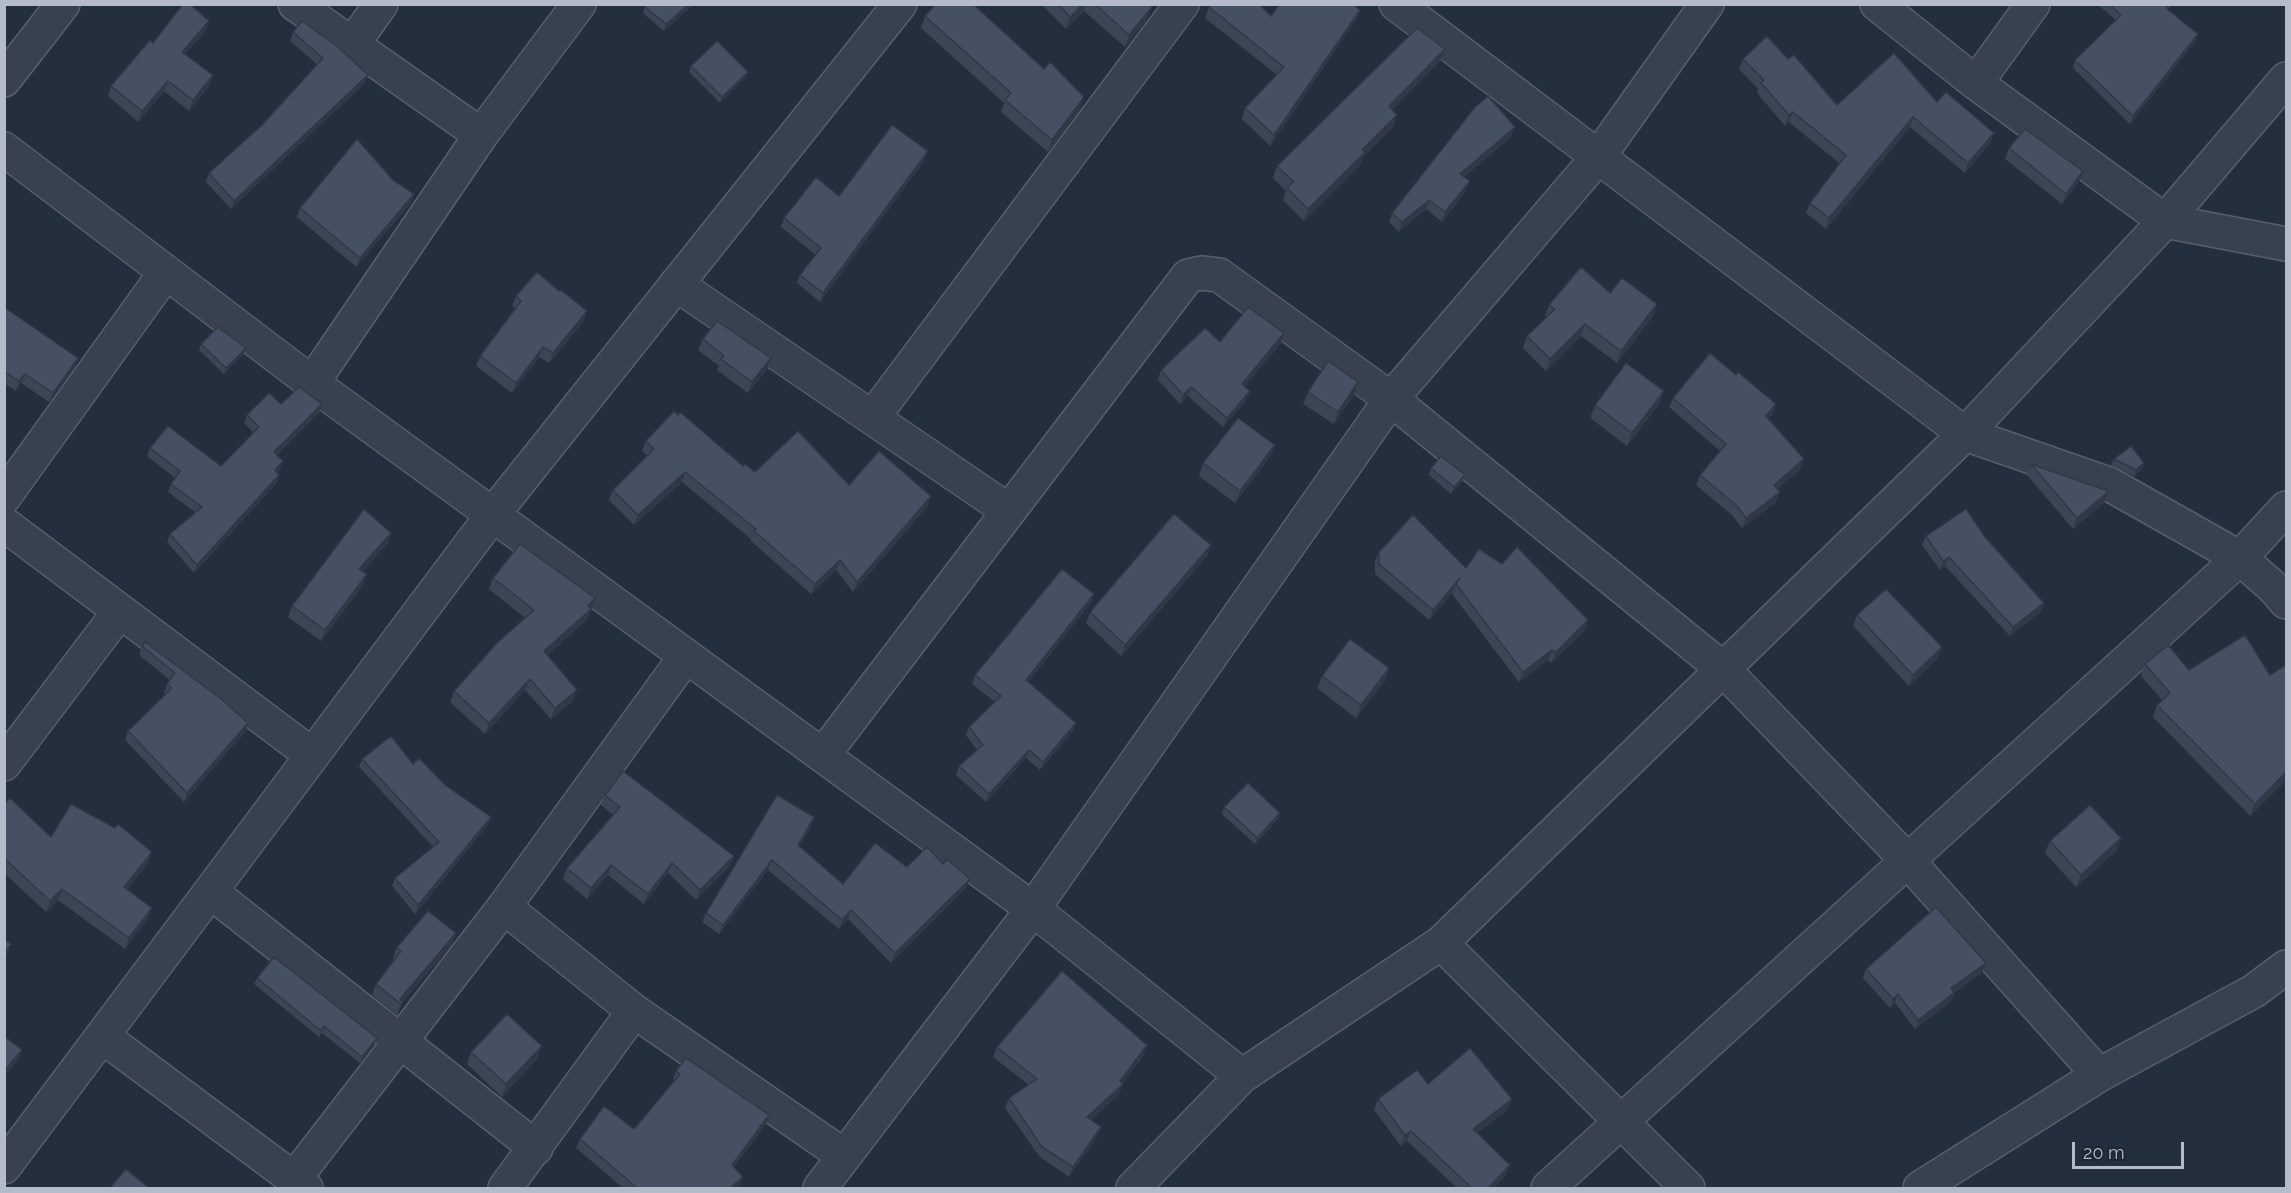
<!DOCTYPE html>
<style>
body{margin:0}
#map{position:relative;width:2291px;height:1193px;overflow:hidden;background:#242f3e;font-family:Raleway,sans-serif}
canvas{display:block}
.frame{position:absolute;inset:0;border:6px solid #b4bcc9;pointer-events:none}
.scale{position:absolute;left:2072px;top:1142px;width:112px;height:27px;box-sizing:border-box;border:3px solid #b4bcc9;border-top:0;padding-left:8px;font-size:18px;line-height:21px;white-space:nowrap;color:#b4bcc9;-webkit-text-stroke:4px #1d2633;paint-order:stroke}
</style>
<div id="map">
<canvas width="2291" height="1193"></canvas>
<div class="frame"></div>
<div class="scale">20 m</div>
</div>
<script>
const ctx = document.querySelector('canvas').getContext('2d');
ctx.lineJoin = 'round';
const shape = rows => new Path2D(rows.map(r => 'M' + r).join(''));
function stroke(path, color, width, dash) { ctx.strokeStyle = color; ctx.lineWidth = width; ctx.lineCap = dash ? 'butt' : 'round'; ctx.setLineDash(dash || []); ctx.stroke(path); }
function paint(path, color) { ctx.fillStyle = color; ctx.fill(path, 'evenodd'); }
const street = shape([
 [295,4,481,135],
 [1396,4,1965,434,2109,484,2240,558,2274,588,2286,602],
 [1877,4,1976,83,2165,221,2286,244],
 [352,45,381,4],
 [4,80,63,4],
 [1976,83,2033,4],
 [4,149,312,383,1033,909,1242,1076],
 [676,284,1009,511],
 [312,383,481,135,579,4],
 [873,417,1182,4],
 [4,497,166,272],
 [4,524,312,755],
 [823,755,1188,276,1201,273,1219,275,1391,399,1723,669,1907,860,2099,1075],
 [4,764,120,611],
 [211,892,536,1148],
 [504,907,634,1011,843,1155],
 [1441,943,1688,1188],
 [102,1036,306,1188],
 [4,1167,494,513,900,4],
 [294,1179,504,907,686,656],
 [505,1188,634,1011],
 [820,1188,1033,909,1391,399,1599,156,1707,4],
 [1133,1188,1242,1076,1441,943,1965,434,2165,221,2286,79],
 [1548,1188,2240,558,2286,508],
 [1920,1188,2099,1075,2254,991,2286,967]
]);
const wall = shape([
 [647,4,694,4,664,31,643,13,645,7],
 [1045,4,1149,4,1147,19,1125,47,1084,11,1066,29,1044,7],
 [2097,4,2171,4,2168,10,2198,34,2195,42,2130,124,2073,68,2075,60,2116,20],
 [1209,7,1271,16,1360,10,1356,20,1270,146,1242,119,1245,108,1277,75,1205,18],
 [925,16,1080,109,1048,152,1001,112,1004,103,921,28],
 [206,31,185,54,213,75,209,86,189,111,164,91,138,122,108,96,111,86,153,43],
 [293,32,368,75,365,83,231,209,206,182,209,173,262,125,318,65,290,41],
 [1445,49,1440,61,1392,110,1397,115,1393,127,1364,156,1361,164,1304,221,1283,200,1286,191,1273,178,1277,166],
 [1743,59,1788,59,1837,105,1937,102,1994,133,1990,143,1965,173,1910,127,1826,229,1806,213,1810,203,1839,163,1789,122,1785,126,1757,93,1758,89,1739,69],
 [691,66,748,72,745,78,720,103,689,72],
 [1511,137,1464,177,1466,191,1442,222,1426,209,1399,232,1389,222,1392,213],
 [2009,148,2083,171,2079,182,2062,204,2005,159],
 [925,160,820,302,797,283,800,275,816,255,781,227,784,218],
 [414,194,411,203,356,267,297,217,300,208],
 [1610,293,1657,304,1653,316,1617,363,1581,336,1546,371,1523,348,1527,336,1547,317,1545,316,1549,305],
 [516,296,584,321,549,363,539,357,512,393,476,366,480,356,516,309,512,306],
 [4,307,78,358,75,367,49,402,21,383,16,391,4,383],
 [1284,333,1281,343,1245,386,1247,400,1223,427,1188,396,1180,404,1158,380,1161,370,1220,342],
 [703,339,771,358,767,369,748,393,717,370,719,366,698,350],
 [201,344,243,354,224,374,199,350],
 [1358,382,1354,395,1334,424,1303,404,1308,392],
 [1664,391,1659,404,1627,446,1590,418,1595,405],
 [1673,398,1773,414,1768,419,1801,469,1777,489,1776,502,1742,528,1733,516,1696,485,1700,475,1720,451,1669,407],
 [281,404,320,412,277,455,281,469,277,472,279,475,277,483,194,573,167,542,170,534,195,512,168,492,171,484,175,478,147,456,150,448,221,466,254,433,244,423,247,415],
 [678,415,743,466,755,472,849,485,928,506,853,592,836,570,811,594,751,541,751,539,682,482,634,525,609,500,613,490,648,456,642,451,646,441],
 [1275,445,1270,457,1235,503,1199,476,1203,463],
 [2114,459,2144,463,2142,469,2134,476,2111,465],
 [2031,464,2108,492,2104,503,2073,529,2027,475],
 [1431,468,1465,475,1462,481,1451,494,1429,475],
 [391,533,388,543,363,571,363,585,321,641,288,617,292,606],
 [1926,536,1985,537,2044,603,2041,612,2010,636,1945,566,1940,570,1922,545],
 [1211,545,1207,556,1121,656,1086,623,1090,612],
 [1379,552,1466,568,1585,630,1551,663,1548,660,1519,682,1452,594,1453,592,1429,620,1375,574,1375,562],
 [493,578,595,598,587,620,547,655,573,701,551,719,525,690,485,734,450,702,454,691,525,618,489,589],
 [1094,594,1091,603,1028,682,1073,731,1040,770,1026,758,986,802,956,775,959,766,977,750,966,735,969,727,995,702,972,684,975,675],
 [1857,615,1942,647,1938,658,1909,686,1853,626],
 [145,642,245,732,184,802,125,740,128,731,165,694,164,693,167,684,170,680,139,655,142,646],
 [2145,664,2189,670,2270,675,2286,780,2250,816,2153,717,2157,705,2162,700,2141,676],
 [1389,668,1385,681,1356,718,1317,688,1322,676],
 [362,759,413,764,491,817,487,826,415,914,392,886,395,878,433,847,359,767],
 [605,795,734,856,730,866,696,900,668,873,644,904,608,875,587,899,563,879,567,868,613,815,601,805],
 [4,804,51,837,148,863,127,890,148,919,125,949,58,900,46,912,4,873],
 [1224,807,1278,819,1255,844,1222,814],
 [811,827,799,846,843,884,907,867,966,888,891,963,848,919,839,929,768,870,719,934,702,922,706,913],
 [2121,838,2116,851,2076,887,2045,853,2050,841],
 [456,933,452,944,402,1003,397,1015,372,995,376,984,395,960,393,958,397,947],
 [1866,969,1982,973,1954,993,1951,1002,1915,1029,1895,1003,1890,1008,1863,978],
 [257,978,374,1044,360,1063,322,1033,319,1037,254,984],
 [1147,1045,1144,1055,1122,1084,1119,1094,1091,1120,1101,1127,1097,1137,1069,1177,1039,1156,1005,1108,1009,1098,1029,1085,993,1057,997,1047],
 [471,1052,537,1059,502,1097,467,1064],
 [676,1071,766,1124,734,1167,740,1186,736,1188,623,1188,576,1148,580,1139,634,1129,674,1081,673,1080],
 [1428,1084,1508,1110,1477,1133,1506,1175,1494,1188,1457,1188,1407,1141,1401,1146,1374,1110,1378,1099]
]);
const shadedWall = shape([
 [689,4,694,4,664,31,666,24],
 [1083,4,1086,4,1084,11,1066,29,1070,17],
 [1152,7,1147,19,1125,47,1129,35],
 [1360,10,1356,20,1270,146,1274,135],
 [209,21,206,31,178,62,182,52],
 [2198,34,2195,42,2130,124,2133,116],
 [1445,49,1440,61,1384,118,1389,106],
 [748,72,745,78,720,103,722,97],
 [213,75,209,86,189,111,193,100],
 [368,75,365,83,231,209,234,201],
 [168,81,164,91,138,122,142,111],
 [1084,97,1080,109,1048,152,1052,140],
 [1793,112,1789,122,1785,126,1789,115],
 [1397,115,1393,127,1364,156,1361,164,1304,221,1308,209,1362,150],
 [1913,117,1910,127,1826,229,1829,218],
 [1515,127,1511,137,1457,183,1460,174],
 [1994,133,1990,143,1965,173,1968,163],
 [928,151,925,160,820,302,823,293],
 [2083,171,2079,182,2062,204,2066,194],
 [1470,181,1466,191,1442,222,1445,212],
 [414,194,411,203,356,267,360,258],
 [1429,200,1426,209,1399,232,1402,222],
 [1657,304,1653,316,1617,363,1621,351],
 [587,311,584,321,549,363,553,353],
 [1585,324,1581,336,1546,371,1550,359],
 [1284,333,1281,343,1239,394,1242,384],
 [543,347,539,357,512,393,516,383],
 [246,348,243,354,224,374,226,368],
 [78,358,75,367,49,402,53,393],
 [771,358,767,369,748,393,752,382],
 [25,374,21,383,16,391,19,381],
 [1358,382,1354,395,1334,424,1338,412],
 [1191,387,1188,396,1180,404,1183,395],
 [1250,391,1247,400,1223,427,1227,418],
 [1664,391,1659,404,1627,446,1632,433],
 [322,404,320,412,271,460,274,452],
 [1776,404,1773,414,1762,426,1766,416],
 [1275,445,1270,457,1235,503,1240,491],
 [1804,459,1801,469,1771,495,1774,485],
 [283,461,281,469,272,478,275,470],
 [2144,463,2142,469,2134,476,2136,470],
 [685,472,682,482,634,525,638,515],
 [279,475,277,483,194,573,197,565],
 [1465,475,1462,481,1451,494,1454,487],
 [1780,492,1776,502,1742,528,1746,518],
 [2108,492,2104,503,2073,529,2077,518],
 [931,496,928,506,853,592,857,582],
 [391,533,388,543,355,579,359,569],
 [1211,545,1207,556,1121,656,1125,645],
 [1949,557,1945,566,1940,570,1943,561],
 [840,560,836,570,811,594,815,584],
 [367,574,363,585,321,641,325,630],
 [1460,578,1456,584,1453,592,1429,620,1433,610],
 [1094,594,1091,603,1023,689,1026,680],
 [595,598,587,620,540,662,544,651],
 [2044,603,2041,612,2010,636,2013,627],
 [1588,620,1585,630,1551,663,1555,653],
 [1942,647,1938,658,1909,686,1913,675],
 [1552,650,1548,660,1519,682,1523,672],
 [1389,668,1385,681,1356,718,1361,705],
 [530,679,525,690,485,734,489,723],
 [577,690,573,701,551,719,555,708],
 [248,723,245,732,184,802,187,793],
 [1076,723,1073,731,1040,770,1043,762],
 [1029,750,1026,758,986,802,989,794],
 [2286,772,2286,780,2250,816,2255,804],
 [1280,813,1278,819,1255,844,1257,838],
 [491,817,487,826,415,914,418,905],
 [814,817,811,827,794,855,798,845],
 [2121,838,2116,851,2076,887,2081,875],
 [152,852,148,863,120,898,124,887],
 [734,856,730,866,696,900,700,890],
 [772,860,768,870,719,934,723,925],
 [672,863,668,873,644,904,648,894],
 [611,865,608,875,587,899,591,888],
 [970,879,966,888,891,963,895,953],
 [62,889,58,900,46,912,50,901],
 [152,908,148,919,125,949,129,938],
 [851,910,848,919,839,929,842,920],
 [456,933,452,944,402,1003,397,1015,401,1004,400,999],
 [11,944,7,954,4,958,4,952],
 [1986,963,1982,973,1954,993,1951,1002,1915,1029,1918,1020,1951,988],
 [1898,994,1895,1003,1890,1008,1893,999],
 [377,1038,374,1044,360,1063,362,1057],
 [1147,1045,1144,1055,1120,1087,1123,1084,1119,1094,1083,1127,1087,1117,1120,1081],
 [542,1046,537,1059,502,1097,506,1084],
 [22,1050,18,1060,4,1077,4,1071],
 [1512,1099,1508,1110,1469,1140,1473,1129],
 [769,1115,766,1124,728,1174,732,1165],
 [1101,1127,1097,1137,1069,1177,1073,1167],
 [1411,1131,1407,1141,1401,1146,1405,1135],
 [1510,1165,1506,1175,1494,1188,1488,1188],
 [743,1177,740,1186,736,1188,730,1188]
]);
const building = shape([
 [183,4,190,4,209,21,182,52,213,75,193,100,168,81,142,111,111,86,150,40,153,43,183,4],
 [647,4,689,4,666,24,645,7,647,4],
 [936,4,973,4,1044,69,1050,62,1084,97,1052,140,1005,100,1011,93,925,16,936,4],
 [1058,4,1083,4,1070,17,1058,4],
 [1095,4,1149,4,1152,7,1129,35,1095,4],
 [1212,4,1259,4,1271,16,1280,4,1284,4,1286,6,1288,4,1352,4,1360,10,1274,135,1245,108,1284,67,1209,7,1212,4],
 [2109,4,2168,4,2166,8,2198,34,2133,116,2075,60,2121,15,2109,4],
 [302,21,337,46,368,75,234,201,209,173,262,125,323,58,293,32,302,21],
 [1417,28,1445,49,1389,106,1397,115,1362,150,1365,152,1308,209,1287,188,1294,182,1277,166,1417,28],
 [1767,36,1788,59,1794,55,1837,105,1894,53,1937,102,1946,92,1994,133,1968,163,1913,117,1829,218,1810,203,1846,155,1793,112,1789,115,1761,83,1764,80,1743,59,1767,36],
 [717,41,748,72,722,97,691,66,717,41],
 [1488,96,1515,127,1460,174,1470,181,1445,212,1429,200,1402,222,1392,213,1475,107,1488,96],
 [892,125,928,151,823,293,800,275,821,248,784,218,816,177,839,196,892,125],
 [2025,129,2083,171,2066,194,2009,148,2025,129],
 [357,139,393,180,414,194,360,258,300,208,357,139],
 [1581,267,1610,293,1622,278,1657,304,1621,351,1585,324,1550,359,1527,336,1555,309,1549,305,1581,267],
 [537,272,559,291,561,290,587,311,553,353,543,347,516,383,480,356,521,301,516,296,537,272],
 [4,307,78,358,53,393,25,374,19,381,4,371,4,307],
 [1248,307,1284,333,1242,384,1250,391,1227,418,1191,387,1183,395,1161,370,1205,328,1220,342,1248,307],
 [717,321,771,358,752,382,721,359,724,356,703,339,717,321],
 [218,327,246,348,226,368,201,344,218,327],
 [1710,353,1736,375,1738,372,1776,404,1766,416,1804,459,1774,485,1780,492,1746,518,1737,506,1700,475,1726,444,1673,398,1710,353],
 [1328,361,1358,382,1338,412,1308,392,1328,361],
 [1626,363,1664,391,1632,433,1595,405,1626,363],
 [299,387,322,404,274,452,283,461,275,470,279,475,197,565,170,534,202,507,171,484,180,471,150,448,168,426,221,466,259,427,247,415,269,393,281,404,299,387],
 [674,411,678,415,680,412,743,466,745,464,755,472,798,431,849,485,879,451,931,496,857,582,840,560,815,584,754,531,756,529,685,472,638,515,613,490,654,449,646,441,674,411],
 [1238,418,1275,445,1240,491,1203,463,1238,418],
 [2131,446,2144,463,2136,470,2114,459,2131,446],
 [1441,456,1465,475,1454,487,1431,468,1441,456],
 [2031,464,2105,490,2108,492,2077,518,2031,464],
 [364,509,391,533,359,569,367,574,325,630,292,606,364,509],
 [1966,509,1985,537,2044,603,2013,627,1949,557,1943,561,1926,536,1966,509],
 [1174,514,1211,545,1125,645,1090,612,1174,514],
 [1413,515,1466,568,1479,549,1502,564,1517,547,1588,620,1555,653,1552,650,1523,672,1456,584,1460,578,1433,610,1379,564,1379,552,1413,515],
 [520,544,595,598,588,606,591,609,544,651,577,690,555,708,530,679,489,723,454,691,497,643,534,610,493,578,520,544],
 [1062,569,1094,594,1026,680,1076,723,1043,762,1029,750,989,794,959,766,983,745,969,727,1001,696,975,675,1062,569],
 [1886,589,1942,647,1913,675,1857,615,1886,589],
 [2245,635,2270,675,2286,665,2286,772,2255,804,2157,705,2170,693,2145,664,2168,645,2189,670,2245,635],
 [1350,639,1389,668,1361,705,1322,676,1350,639],
 [145,642,220,698,248,723,187,793,128,731,172,688,167,684,175,673,142,646,145,642],
 [391,736,413,764,419,758,445,785,491,817,418,905,395,878,439,842,362,759,391,736],
 [623,771,734,856,700,890,672,863,648,894,611,865,591,888,567,868,620,807,605,795,623,771],
 [1248,783,1280,813,1257,838,1224,807,1248,783],
 [777,795,814,817,798,845,843,884,875,843,907,867,927,847,943,864,947,859,970,879,895,953,851,910,842,920,772,860,723,925,706,913,777,795],
 [10,798,51,837,71,804,115,828,118,824,152,852,124,887,152,908,129,938,62,889,50,901,4,858,4,804,10,798],
 [2090,805,2121,838,2081,875,2050,841,2090,805],
 [1936,907,1986,963,1951,988,1954,993,1918,1020,1898,994,1893,999,1866,969,1936,907],
 [428,911,456,933,400,999,403,1002,401,1004,376,984,401,951,397,947,428,911],
 [4,939,11,944,4,952,4,939],
 [274,957,377,1038,362,1057,324,1026,321,1031,257,978,274,957],
 [1062,971,1147,1045,1120,1081,1123,1084,1087,1117,1101,1127,1073,1167,1042,1147,1009,1098,1037,1079,997,1047,1062,971],
 [507,1014,542,1046,506,1084,471,1052,507,1014],
 [4,1036,22,1050,4,1071,4,1036],
 [1470,1048,1512,1099,1473,1129,1510,1165,1488,1188,1472,1188,1411,1131,1405,1135,1378,1099,1417,1070,1428,1084,1470,1048],
 [686,1058,769,1115,732,1165,743,1177,730,1188,637,1188,580,1139,604,1106,634,1129,680,1074,676,1071,686,1058],
 [126,1169,149,1188,110,1188,126,1169]
]);
stroke(street, '#565f6c', 36);
stroke(street, '#38414e', 33);
paint(wall, '#3b4654');
paint(shadedWall, '#303945');
paint(building, '#455162');
stroke(building, '#303945', 1.5);
</script>
